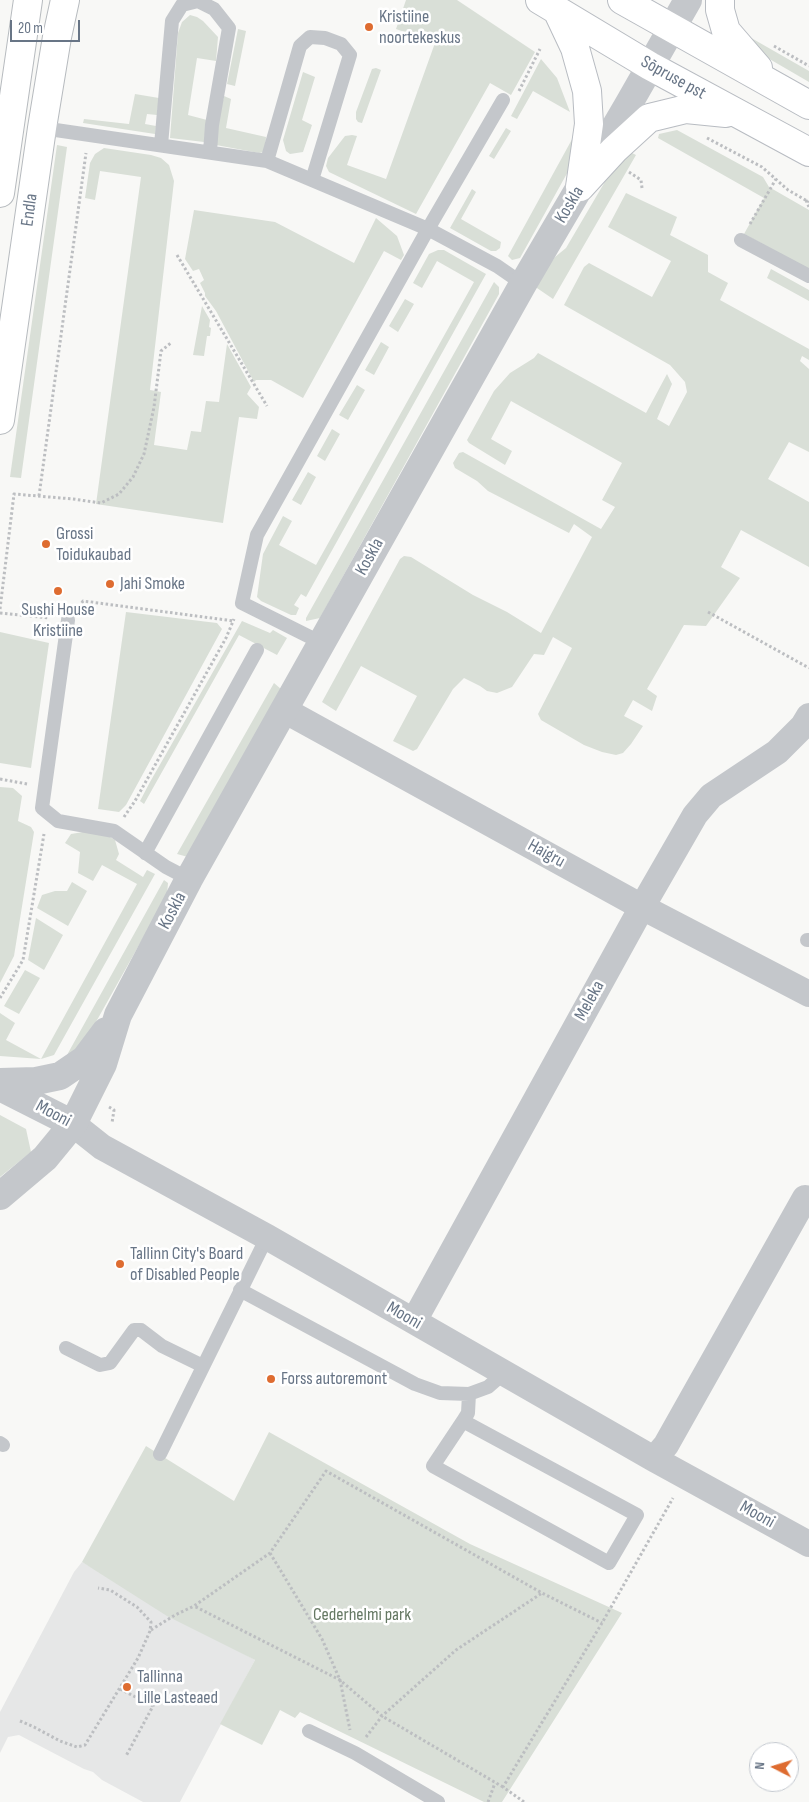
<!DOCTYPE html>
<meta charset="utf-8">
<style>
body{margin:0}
#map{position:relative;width:809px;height:1802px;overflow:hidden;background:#f8f8f6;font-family:"Sofia Sans Condensed",sans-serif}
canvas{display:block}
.north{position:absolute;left:749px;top:1742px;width:50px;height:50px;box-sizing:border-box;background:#fff;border:1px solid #c3c8cf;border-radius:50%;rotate:275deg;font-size:14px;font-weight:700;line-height:20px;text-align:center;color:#687586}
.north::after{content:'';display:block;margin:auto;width:18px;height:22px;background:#de6c30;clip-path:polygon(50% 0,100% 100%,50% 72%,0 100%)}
.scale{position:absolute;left:10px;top:20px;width:70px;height:22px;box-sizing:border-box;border:2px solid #687586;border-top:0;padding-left:6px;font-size:15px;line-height:18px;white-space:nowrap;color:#687586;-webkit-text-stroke:4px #fff;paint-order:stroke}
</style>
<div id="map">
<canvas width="809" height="1802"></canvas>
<div class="north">N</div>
<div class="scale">20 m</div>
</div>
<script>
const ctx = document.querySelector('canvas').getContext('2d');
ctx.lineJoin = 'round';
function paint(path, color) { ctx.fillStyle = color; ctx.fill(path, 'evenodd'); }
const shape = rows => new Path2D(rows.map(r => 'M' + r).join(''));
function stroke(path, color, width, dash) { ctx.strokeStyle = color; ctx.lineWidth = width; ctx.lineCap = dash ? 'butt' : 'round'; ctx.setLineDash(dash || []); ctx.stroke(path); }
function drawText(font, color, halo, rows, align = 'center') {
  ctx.font = font + ' "Sofia Sans Condensed",sans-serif'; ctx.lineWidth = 5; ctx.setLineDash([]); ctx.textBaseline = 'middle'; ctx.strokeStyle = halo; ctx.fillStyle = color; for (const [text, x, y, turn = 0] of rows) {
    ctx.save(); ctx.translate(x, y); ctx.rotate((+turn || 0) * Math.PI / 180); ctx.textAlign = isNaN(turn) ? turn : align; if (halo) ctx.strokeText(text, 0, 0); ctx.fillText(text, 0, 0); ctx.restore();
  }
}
const built = shape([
 [82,1562,255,1660,180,1802,143,1802,102,1780,93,1772,84,1769,19,1735,8,1737,0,1753,0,1712,74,1572]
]);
const green = shape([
 [406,0,457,0,535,52,511,95,490,83,416,214,329,172,326,166,328,158,345,136,352,135,357,136,347,165,386,179,435,43,396,29],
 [190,15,197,17,203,21,218,37,216,61,197,58,188,115,207,120,204,142,170,138,178,33,182,22],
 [238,29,246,31,235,86,227,84],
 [746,35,809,71,809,82,766,57],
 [541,59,557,78,570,112,533,91,517,119,511,116],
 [376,68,381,70,362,123,358,122,356,119,356,112,372,69],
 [303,72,315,77,302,120,312,125,303,152,290,154,286,151,283,140],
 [135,94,159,98,157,115,147,114,145,124,156,126,155,134,83,123,84,119,129,124],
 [224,96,231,99,226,128,266,137,265,152,259,153,216,145,217,126],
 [506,128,511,131,494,159,489,156],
 [677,130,763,177,769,187,809,210,809,269,744,234,764,198,658,138,659,134],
 [576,132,570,168,520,258,512,260,508,256],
 [57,145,67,147,21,478,10,477],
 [104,148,151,155,161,158,169,165,174,181,150,390,161,392,154,445,187,450,191,431,201,432,206,401,219,402,227,344,251,387,247,394,259,407,257,419,239,417,223,523,96,504,141,177,100,171,95,200,85,198,90,163,95,154],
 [626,150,636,155,553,299,534,286,555,257,566,248,613,168],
 [472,189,476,192,461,219,501,242,500,248,496,251,491,251,450,228],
 [626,193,677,217,670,235,708,255,708,272,728,283,720,300,809,349,809,360,802,356,800,361,809,369,809,452,789,442,768,479,809,502,809,567,741,530,721,567,740,578,706,626,684,625,647,689,657,696,652,711,633,700,624,716,643,726,631,744,623,753,616,755,602,752,584,745,541,720,538,714,572,648,553,637,544,655,534,654,512,687,497,693,487,691,480,686,464,678,453,689,417,749,413,751,393,741,417,696,361,666,336,711,322,702,400,559,404,556,411,557,473,595,507,612,541,633,592,537,574,524,569,533,488,491,477,481,455,468,453,463,459,453,463,452,601,529,615,507,602,500,622,463,511,401,491,439,512,451,505,465,469,443,467,440,494,391,510,373,534,358,538,353,646,413,667,374,672,384,657,419,669,426,687,392,685,382,670,365,564,305,584,267,589,263,652,297,671,261,608,227],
 [194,210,275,222,354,263,376,218,397,236,404,255,401,260,384,251,303,398,271,380,256,380,254,382,216,311,205,296,205,293,200,283,204,280,199,269,193,271,185,259],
 [438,250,444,250,486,274,306,597,301,594,294,605,299,608,296,615,291,615,261,601,257,597,263,554,283,516,292,521,279,545,316,565,474,282,437,261,422,288,413,283,429,254],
 [771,269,809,290,809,301,767,278],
 [494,282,499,287,499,294,320,618,306,621,306,618],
 [405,299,414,304,398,332,389,326],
 [202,306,210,320,209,327,211,328,210,336,207,336,204,356,193,355],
 [381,342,389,347,374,375,365,370],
 [357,385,365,390,348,420,339,415],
 [332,429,340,434,325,461,317,456],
 [308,472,316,477,301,505,292,500],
 [126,612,217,623,222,629,126,805,119,812,98,809],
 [242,621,270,633,273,630,287,638,277,655,239,635,144,804,140,801,150,782],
 [0,632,49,643,31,768,0,763],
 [274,683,281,689,188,857,177,854],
 [0,787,13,788,22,796,18,821,31,827,34,832,14,956,0,983],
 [83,832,108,836,115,840,119,854,116,860,143,877,147,870,155,874,54,1055,41,1059,0,1056,0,1013,15,1023,6,1040,41,1059,137,884,102,865,93,881,78,873,80,852,65,843,71,834],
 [164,880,168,883,167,895,87,1038,78,1050,67,1055],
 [72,882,87,891,68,926,37,908,42,895,55,891,67,891],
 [36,918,63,935,44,970,28,960],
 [25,970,40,978,19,1014,4,1006],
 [0,1115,26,1129,31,1152,0,1177],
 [269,1432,470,1544,622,1613,502,1802,484,1802,300,1712,295,1718,280,1710,262,1745,220,1724,255,1660,167,1616,82,1562,146,1446,234,1501]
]);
const path = shape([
 [774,46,809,66],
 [519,91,540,49],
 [707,138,762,167,788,190,809,202],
 [629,172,641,180,642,188],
 [806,200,809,207],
 [750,224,776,179],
 [177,255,267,406],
 [39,496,86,153],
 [79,607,83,601,234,621],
 [0,609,14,494,73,499,101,503,119,494,133,477,144,454,154,407,161,351,172,342],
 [708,612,809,668],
 [0,613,49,618],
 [0,779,27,784],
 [124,817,135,801,226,638,234,619],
 [0,998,23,960,44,834],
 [109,1107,114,1110,112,1123],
 [270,1553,322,1639,340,1680,350,1730],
 [151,1630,175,1615,194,1606],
 [120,1689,153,1706,126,1756],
 [20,1721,34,1727,60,1741,77,1747,85,1745,138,1658,150,1631,151,1622,137,1607,110,1590,98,1588],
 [366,1737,382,1716,456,1650,542,1593],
 [503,1787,382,1716,340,1680,194,1606,270,1553,326,1471,542,1593,602,1623],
 [488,1802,495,1783],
 [524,1802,503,1787,602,1623,673,1498]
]);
const service = shape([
 [42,128,267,161,428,229,497,266,523,284],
 [161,145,172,21,182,5,198,1,214,9,229,28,212,125,210,152],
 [267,161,300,46,310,37,325,38,341,44,350,55,312,180],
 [741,240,809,276],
 [68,620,42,808,58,821,114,831,166,867,189,879],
 [322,643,242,603,257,535,428,229,503,100],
 [145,853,257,650],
 [807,940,809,940],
 [240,1290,415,1384,440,1393,469,1394,488,1387,504,1373],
 [66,1348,100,1365,110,1363,134,1330,141,1330,162,1346,203,1366],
 [463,1421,637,1515,609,1563,433,1466,463,1421,468,1413,469,1394],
 [0,1443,3,1445],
 [160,1454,267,1237],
 [309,1731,355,1753,438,1802]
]);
const minor = shape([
 [284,710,642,907,809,994],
 [73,1124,102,1147,267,1237,654,1459,809,1544],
 [414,1321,642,907,695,815,711,796,777,752,803,726,809,716],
 [654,1459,666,1445,805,1198]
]);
const tertiary = shape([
 [0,1082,36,1081,60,1076,85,1059,106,1031],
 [0,1087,73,1124],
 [0,1196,45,1158,73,1124,103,1064,118,1015,189,879,523,284,628,105,688,0]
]);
const secondary = shape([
 [540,0,650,66,809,152],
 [622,0,809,105],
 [720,0,720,10,726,31,758,68],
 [558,12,575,48,587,91,589,124,580,187],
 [580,187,614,150,649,118,686,109,726,113]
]);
const primary = shape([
 [0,193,28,0],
 [0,420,42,128,57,37,65,0]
]);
const markers = [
 [369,27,5,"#de6c30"],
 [46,544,5,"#de6c30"],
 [110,584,5,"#de6c30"],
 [58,591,5,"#de6c30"],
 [120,1264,5,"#de6c30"],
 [271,1379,5,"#de6c30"],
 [127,1687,5,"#de6c30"]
];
const poiNames = [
 ["Kristiine",379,17],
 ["noortekeskus",379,38],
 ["Grossi",56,534],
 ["Toidukaubad",56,555],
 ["Jahi Smoke",120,584],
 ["Sushi House",58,610,"center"],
 ["Kristiine",58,631,"center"],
 ["Tallinn City's Board",130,1254],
 ["of Disabled People",130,1275],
 ["Forss autoremont",281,1379],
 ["Tallinna",137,1677],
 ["Lille Lasteaed",137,1698]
];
const streetNames = [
 ["Sõpruse pst",673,78,29],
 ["Koskla",570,205,-59],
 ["Endla",30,210,-82],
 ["Koskla",370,557,-61],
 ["Haigru",546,854,29],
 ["Koskla",173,911,-62],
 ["Meleka",590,1001,-61],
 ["Mooni",53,1114,28],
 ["Mooni",404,1316,30],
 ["Mooni",757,1515,29]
];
const parkNames = [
 ["Cederhelmi park",362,1615]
];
paint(built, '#e6e7e7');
paint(green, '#d9dfd7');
stroke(secondary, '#b8bcc2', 30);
stroke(primary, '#b7bbbf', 30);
stroke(path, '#bcbec1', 3, [2.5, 2.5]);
stroke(service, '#c4c7cb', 14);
stroke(minor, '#c4c7cb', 26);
stroke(tertiary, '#c4c7cb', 28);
stroke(secondary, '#fff', 28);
stroke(primary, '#fff', 28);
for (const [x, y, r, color] of markers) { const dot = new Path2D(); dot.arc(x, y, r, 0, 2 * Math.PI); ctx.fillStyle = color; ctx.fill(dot); stroke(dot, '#fff', 2); }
drawText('18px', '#687586', '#fff', poiNames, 'left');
drawText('18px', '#687586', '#fff', streetNames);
drawText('18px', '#657863', '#fff', parkNames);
</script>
